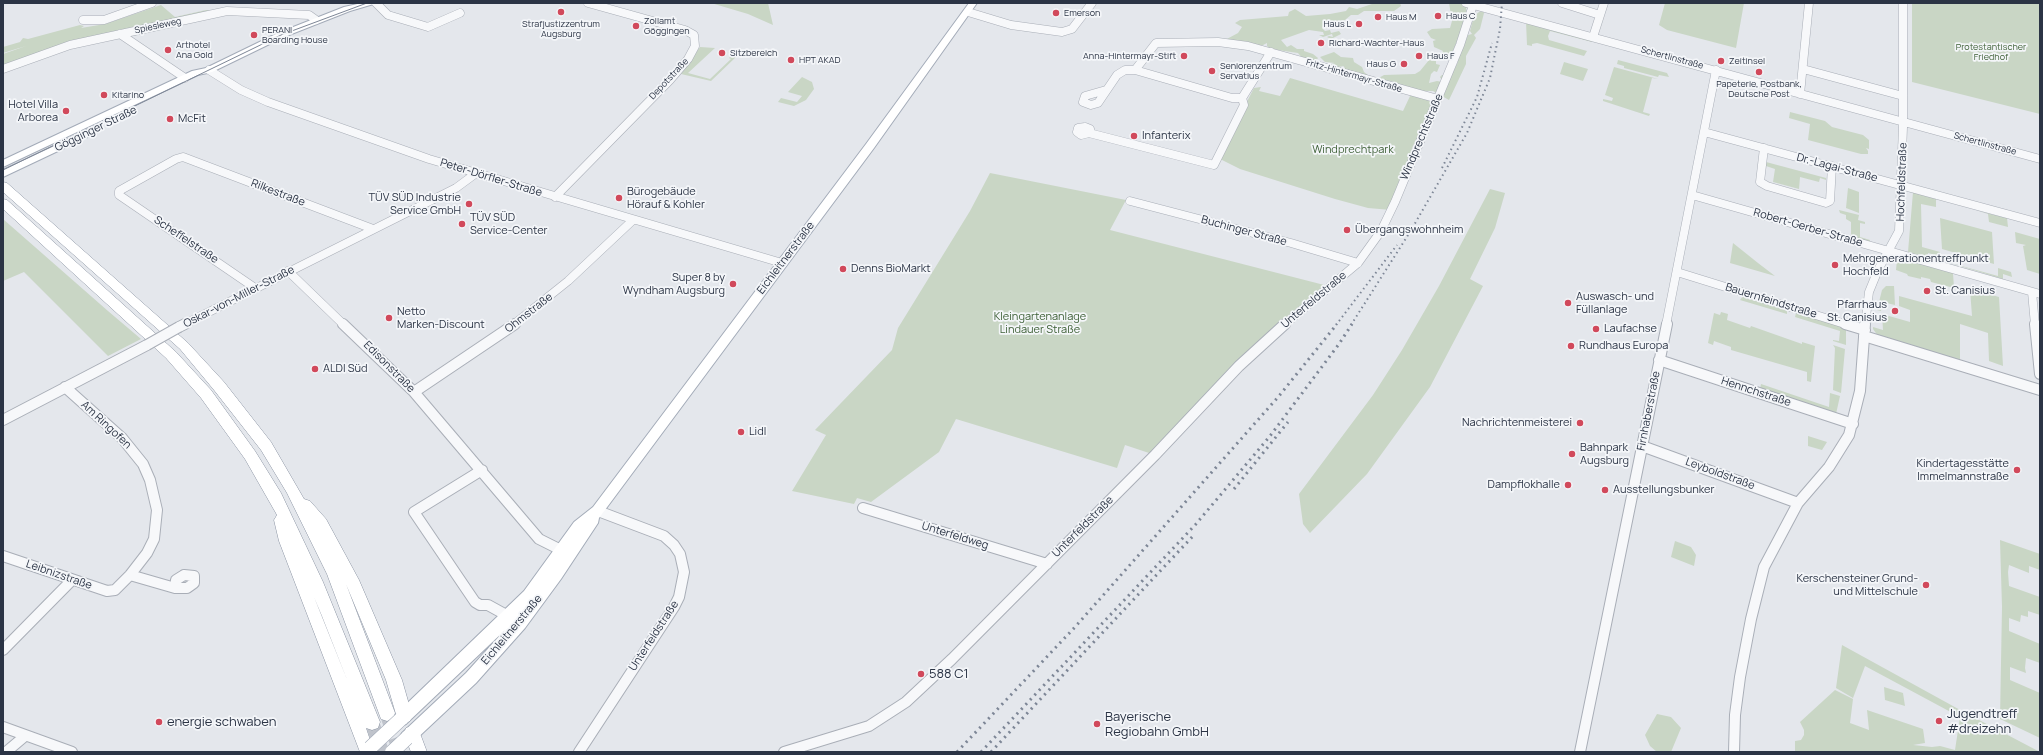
<!DOCTYPE html>
<meta charset="utf-8">
<style>
body{margin:0}
#map{position:relative;width:2043px;height:755px;overflow:hidden;background:#e4e7ec;font-family:Manrope,sans-serif}
canvas{display:block}
.frame{position:absolute;inset:0;border:4px solid #2b3445;pointer-events:none}
</style>
<div id="map">
<canvas width="2043" height="755"></canvas>
<div class="frame"></div>
</div>
<script>
const ctx = document.querySelector('canvas').getContext('2d');
ctx.lineJoin = 'round';
function paint(path, color) { ctx.fillStyle = color; ctx.fill(path, 'evenodd'); }
const shape = rows => new Path2D(rows.map(r => 'M' + r).join(''));
function stroke(path, color, width, dash) { ctx.strokeStyle = color; ctx.lineWidth = width; ctx.lineCap = dash ? 'butt' : 'round'; ctx.setLineDash(dash || []); ctx.stroke(path); }
function drawText(font, color, halo, rows, align = 'center') {
  ctx.font = font + ' Manrope,sans-serif'; ctx.lineWidth = 3.5; ctx.setLineDash([]); ctx.textBaseline = 'middle'; ctx.strokeStyle = halo; ctx.fillStyle = color; for (const [text, x, y, turn = 0] of rows) {
    ctx.save(); ctx.translate(x, y); ctx.rotate((+turn || 0) * Math.PI / 180); ctx.textAlign = isNaN(turn) ? turn : align; if (halo) ctx.strokeText(text, 0, 0); ctx.fillText(text, 0, 0); ctx.restore();
  }
}
const green = shape([
 [711,3,768,3,773,25,748,14],
 [1375,3,1400,3,1401,6,1394,11,1364,11,1358,15,1351,15,1345,20,1324,24,1322,28,1325,31,1330,30,1331,33,1339,31,1341,34,1331,39,1327,37,1329,36,1333,37,1332,34,1323,37,1319,35,1324,35,1323,32,1309,30,1281,40,1287,47,1291,45,1297,49,1304,49,1304,51,1313,54,1318,58,1315,62,1307,64,1298,53,1271,49,1267,46,1267,43,1259,47,1225,40,1238,33,1242,27,1235,23,1240,20,1288,16,1289,12,1295,9,1306,16,1330,14,1346,11,1349,7,1357,9],
 [1449,3,1460,3,1468,7,1466,8,1467,16,1463,22,1464,26,1451,55,1458,59,1468,35,1472,34,1470,31,1474,16,1479,12,1483,11,1484,13,1480,29,1474,35,1476,38,1466,56,1466,64,1449,100,1433,91,1423,91,1402,87,1396,82,1377,79,1384,75,1415,74,1420,71,1429,60,1436,61,1436,64,1440,65,1437,72,1434,71,1431,74,1429,83,1437,81,1443,82,1440,77,1442,75,1451,75,1458,62,1440,57,1443,51,1434,47,1433,41,1436,40,1431,38,1427,32,1432,29,1450,28,1452,21],
 [1665,3,1744,3,1736,48,1667,30,1659,25],
 [1912,3,2040,3,2040,114,1912,82],
 [161,5,175,17,206,10,220,12,120,34,3,68,3,54,26,46,3,53,3,47,20,42,23,38,28,39,80,25,84,26,81,28,105,24],
 [1526,22,1592,41,1592,42,1550,31,1548,36,1549,40,1587,51,1584,56,1537,43,1532,44,1532,46,1527,45],
 [700,47,715,48,688,73,710,79,731,59,729,58,731,56,736,57,711,81,681,74],
 [1334,52,1341,57,1353,58,1354,62,1362,67,1364,72,1369,76,1346,72,1343,68,1344,66,1338,67,1338,68,1332,67,1331,64,1335,63,1325,62,1320,57],
 [1618,60,1667,73,1669,77,1659,75,1658,77,1624,68,1624,66,1617,64],
 [1564,62,1588,69,1583,81,1560,74],
 [1614,67,1658,79,1652,78,1643,112,1650,114,1649,116,1603,101,1603,99,1612,101,1613,98,1605,95],
 [802,77,812,82,814,89,806,100,794,106,778,102,781,98,797,102,802,96,788,92],
 [1290,78,1403,111,1411,94,1438,99,1391,210,1368,208,1335,199,1240,169,1218,158,1254,88,1261,87,1259,91,1280,96],
 [1790,112,1825,121,1832,127,1863,135,1869,140,1869,149,1866,148,1868,151,1868,154,1861,154,1808,140,1810,124,1789,118],
 [1766,162,1826,178,1826,180,1820,178,1819,182,1800,177,1799,189,1773,182,1775,169,1766,166],
 [990,173,1126,200,1110,230,1332,287,1310,304,1155,455,1125,445,1117,468,956,419,939,452,871,502,857,498,854,504,792,491,826,435,815,430,892,350,898,328,970,211],
 [1848,188,1859,192,1859,213,1846,208],
 [1490,189,1505,193,1495,228,1470,279,1483,286,1430,387,1367,474,1310,533,1303,524,1299,494,1373,395,1402,350,1439,286],
 [1913,192,1936,199,1936,207,1921,204,1922,247,1940,252,1939,256,1928,253,1928,258,1908,252],
 [1839,210,1859,215,1858,220,1865,222,1865,224,1860,223,1860,237,1870,240,1870,242,1851,237,1851,222,1846,219,1846,215,1840,213],
 [1978,211,2007,218,2008,227,1989,222,1988,214],
 [1940,218,1992,232,1994,264,1942,249],
 [3,219,108,311,141,339,108,356,24,272,3,281],
 [2015,232,2040,239,2040,274,2027,270,2023,246,2026,245,2016,243],
 [1733,243,1758,263,1775,276,1730,263],
 [1900,258,1953,273,1954,288,1931,282,1930,279,1921,277,1921,279,1908,276,1907,274,1896,270,1897,260],
 [1947,262,1998,276,1998,268,2011,272,2012,277,2003,274,2003,279],
 [1886,286,1894,286,1895,305,1882,302,1881,311,1877,310,1882,290],
 [1970,289,1999,297,2003,366,1989,361,1988,333,1960,324,1960,361,1878,336,1873,329,1873,327,1883,330,1882,314,1910,322,1910,310,1899,306,1899,296,1972,316],
 [1743,296,1787,310,1787,314,1740,300],
 [1721,312,1728,314,1727,320,1750,328,1751,326,1802,344,1802,342,1815,346,1811,382,1807,381,1807,372,1731,350,1731,347,1714,341,1713,345,1708,343,1714,313,1720,315],
 [1796,313,1846,328,1846,345,1833,341,1833,340,1839,341,1840,331,1795,317],
 [1833,345,1845,349,1841,393,1833,390,1835,348],
 [1761,384,1829,407,1830,393,1840,396,1836,414,1760,389],
 [1808,436,1827,442,1822,450,1808,446],
 [2000,540,2040,554,2040,570,2029,566,2029,573,2009,565,2008,572,2009,586,2040,597,2040,615,2028,611,2028,617,2021,615,2020,622,2009,618,2009,631,2040,644,2040,663,2026,658,2025,668,2026,673,2010,667,2010,680,2040,693,2040,738,2000,719,2002,607],
 [1675,541,1691,547,1696,555,1694,566,1671,557],
 [1842,645,1962,711,2040,752,1795,752,1795,741,1801,740,1804,735,1804,730,1800,722,1835,690,1853,699,1850,723,1869,730,1867,710,1923,729,1925,743,1913,745,1932,747,1940,746,1955,750,1960,717,1865,666,1853,698,1836,688],
 [1884,687,1903,693,1905,706,1885,700],
 [1657,714,1671,717,1681,728,1671,752,1657,752,1650,746,1645,735]
]);
const highwayTunnel = shape([
 [388,718,400,752],
 [372,722,382,752]
]);
const minorFar1 = shape([
 [376,3,388,15,428,27,460,13],
 [1466,3,2040,159],
 [1562,3,1600,15],
 [968,12,1011,25,1062,32,1072,29,1092,3],
 [83,20,104,20,152,3],
 [120,34,185,78],
 [1593,37,1604,3],
 [3,69,70,45,227,11,309,15,316,20],
 [1803,69,1903,96],
 [209,70,241,90,268,102,429,159,782,263],
 [1135,70,1232,98,1242,98],
 [1106,90,1085,96,1083,102,1091,105,1098,103,1117,75,1125,70,1135,70,1156,43,1218,42,1248,46,1438,99],
 [1800,94,1809,3],
 [1085,127,1090,129,1089,133,1081,135,1077,132,1078,128,1085,127],
 [1704,132,2040,223],
 [1089,133,1214,165,1244,105,1242,98,1271,52],
 [1764,148,1760,182,1767,186,1826,203,1830,201,1832,166],
 [1692,195,2040,294],
 [555,197,670,80,688,59,695,46,694,35,685,30,588,3],
 [1130,201,1291,243,1358,263],
 [288,271,344,325],
 [1677,272,1848,325],
 [255,288,119,195,119,191,176,159,183,157,373,229],
 [2032,292,2035,325],
 [183,325,456,188,475,174],
 [513,325,568,281,633,220],
 [1284,325,1358,263,1381,231,1395,202,1460,45,1473,5],
 [1666,325,1716,70],
 [1865,325,1869,292,1878,270,1899,231,1903,127,1903,3]
]);
const minor = shape([
 [343,324,414,392,539,539,565,552],
 [1845,324,1865,330],
 [2035,324,2040,374],
 [179,327,185,324],
 [1864,336,2040,390],
 [1659,360,1853,424],
 [414,392,515,324],
 [3,420,147,345],
 [1642,446,1798,503],
 [482,470,414,512,475,602,480,605,488,605,508,616],
 [863,508,1047,564],
 [3,556,107,591,115,590,130,575,147,553,154,539,157,510,150,480,143,464,122,438,65,387],
 [130,575,175,588],
 [184,575,194,576,194,583,187,588,175,588,176,580,184,575],
 [3,650,72,580],
 [3,727,72,752],
 [6,752,25,736],
 [579,752,674,607,679,597,684,572,680,554,674,545,664,536,598,511],
 [784,752,869,726,906,702,952,659,1155,455,1239,366,1285,324],
 [1580,752,1667,324],
 [1734,752,1735,715,1740,677,1751,619,1764,567,1798,503,1829,467,1849,435,1860,391,1865,324]
]);
const major = shape([
 [362,3,377,3,350,11,284,37,212,72,198,75,3,167,3,160,192,71,206,68,278,33,344,7,362,3],
 [969,3,977,3,874,148,599,518,598,523,561,579,525,628,476,683,412,743,407,745,402,743,399,738,402,733,466,673,505,630,406,724,401,726,396,724,394,719,396,714,524,591,574,522,593,507,866,144,969,3],
 [93,128,98,131,96,133,3,177,3,170,93,128]
]);
const highway = shape([
 [3,182,7,183,188,343,224,382,271,442,304,499,310,501,326,519,359,580,402,680,412,715,410,721,404,723,398,721,386,680,346,584,395,713,393,719,387,721,381,719,327,574,287,493,261,450,214,390,180,349,3,192,3,182],
 [3,199,7,200,176,352,211,390,255,451,281,493,323,582,380,722,378,728,372,730,366,728,374,752,360,752,279,541,274,520,277,515,245,459,201,398,166,358,3,209,3,199],
 [314,597,348,682,322,616,314,597],
 [412,726,418,728,427,752,411,752,404,734,406,728,412,726]
]);
const tram = shape([
 [3,170,281,35,367,3]
]);
const railFar1 = shape([
 [1442,168,1477,97,1492,43],
 [1336,325,1397,245],
 [1351,325,1410,232,1467,133,1490,78,1500,29,1502,3]
]);
const rail = shape([
 [1234,489,1288,422],
 [957,752,1076,626,1279,396,1337,324],
 [981,752,1196,524,1270,436,1339,344,1352,324],
 [991,752,1193,536]
]);
const minorBridge = shape([
 [147,345,179,327]
]);
const majorBridge = shape([
 [370,748,401,719],
 [392,752,407,738]
]);
const markers = [
 [561,12,4,"#d1495b"],
 [1056,13,4,"#d1495b"],
 [1438,16,4,"#d1495b"],
 [1378,17,4,"#d1495b"],
 [1359,24,4,"#d1495b"],
 [636,26,4,"#d1495b"],
 [254,35,4,"#d1495b"],
 [1321,43,4,"#d1495b"],
 [168,50,4,"#d1495b"],
 [722,53,4,"#d1495b"],
 [1184,56,4,"#d1495b"],
 [1419,56,4,"#d1495b"],
 [791,60,4,"#d1495b"],
 [1721,61,4,"#d1495b"],
 [1404,64,4,"#d1495b"],
 [1212,71,4,"#d1495b"],
 [1759,72,4,"#d1495b"],
 [104,95,4,"#d1495b"],
 [66,111,4,"#d1495b"],
 [170,119,4,"#d1495b"],
 [1134,136,4,"#d1495b"],
 [619,198,4,"#d1495b"],
 [469,204,4,"#d1495b"],
 [462,224,4,"#d1495b"],
 [1347,230,4,"#d1495b"],
 [1835,265,4,"#d1495b"],
 [843,269,4,"#d1495b"],
 [733,284,4,"#d1495b"],
 [1927,291,4,"#d1495b"],
 [1568,303,4,"#d1495b"],
 [1895,311,4,"#d1495b"],
 [389,318,4,"#d1495b"],
 [1596,329,4,"#d1495b"],
 [1571,346,4,"#d1495b"],
 [315,369,4,"#d1495b"],
 [1580,423,4,"#d1495b"],
 [741,432,4,"#d1495b"],
 [1572,454,4,"#d1495b"],
 [2017,470,4,"#d1495b"],
 [1568,485,4,"#d1495b"],
 [1605,490,4,"#d1495b"],
 [1926,585,4,"#d1495b"],
 [921,674,4,"#d1495b"],
 [1939,721,4,"#d1495b"],
 [159,722,4,"#d1495b"],
 [1097,724,4,"#d1495b"]
];
const farPoinames = [
 ["Emerson",1064,13],
 ["Haus C",1446,16],
 ["Haus M",1386,17],
 ["Zollamt",644,21],
 ["Göggingen",644,31],
 ["Strafjustizzentrum",561,24,"center"],
 ["Augsburg",561,34,"center"],
 ["Haus L",1351,24,"right"],
 ["PERANI",262,30],
 ["Boarding House",262,40],
 ["Richard-Wachter-Haus",1329,43],
 ["Arthotel",176,45],
 ["Ana Gold",176,55],
 ["Sitzbereich",730,53],
 ["Anna-Hintermayr-Stift",1176,56,"right"],
 ["Haus F",1427,56],
 ["HPT AKAD",799,60],
 ["Zeitinsel",1729,61],
 ["Haus G",1396,64,"right"],
 ["Seniorenzentrum",1220,66],
 ["Servatius",1220,76],
 ["Papeterie, Postbank,",1759,84,"center"],
 ["Deutsche Post",1759,94,"center"],
 ["Kitarino",112,95]
];
const farStreetnames = [
 ["Spiesleweg",158,26,-12],
 ["Schertlinstraße",1672,58,15],
 ["Fritz-Hintermayr-Straße",1354,76,16],
 ["Depotstraße",669,79,-47],
 ["Schertlinstraße",1985,144,15]
];
const farParknames = [
 ["Protestantischer",1991,47],
 ["Friedhof",1991,57]
];
const poiNames = [
 ["Hotel Villa",58,105,"right"],
 ["Arborea",58,118,"right"],
 ["McFit",178,119],
 ["Infanterix",1142,136],
 ["Bürogebäude",627,192],
 ["Hörauf & Kohler",627,205],
 ["TÜV SÜD Industrie",461,198,"right"],
 ["Service GmbH",461,211,"right"],
 ["TÜV SÜD",470,218],
 ["Service-Center",470,231],
 ["Übergangswohnheim",1355,230],
 ["Mehrgenerationentreffpunkt",1843,259],
 ["Hochfeld",1843,272],
 ["Denns BioMarkt",851,269],
 ["Super 8 by",725,278,"right"],
 ["Wyndham Augsburg",725,291,"right"],
 ["St. Canisius",1935,291],
 ["Auswasch- und",1576,297],
 ["Füllanlage",1576,310],
 ["Pfarrhaus",1887,305,"right"],
 ["St. Canisius",1887,318,"right"],
 ["Netto",397,312],
 ["Marken-Discount",397,325],
 ["Laufachse",1604,329],
 ["Rundhaus Europa",1579,346],
 ["ALDI Süd",323,369],
 ["Nachrichtenmeisterei",1572,423,"right"],
 ["Lidl",749,432],
 ["Bahnpark",1580,448],
 ["Augsburg",1580,461],
 ["Kindertagesstätte",2009,464,"right"],
 ["Immelmannstraße",2009,477,"right"],
 ["Dampflokhalle",1560,485,"right"],
 ["Ausstellungsbunker",1613,490],
 ["Kerschensteiner Grund-",1918,579,"right"],
 ["und Mittelschule",1918,592,"right"]
];
const streetNames = [
 ["Gögginger Straße",96,129,-26],
 ["Windprechtstraße",1422,137,-67],
 ["Dr.-Lagai-Straße",1837,168,15],
 ["Peter-Dörfler-Straße",491,178,17],
 ["Hochfeldstraße",1902,182,-88],
 ["Rilkestraße",278,193,21],
 ["Robert-Gerber-Straße",1808,228,16],
 ["Buchinger Straße",1244,231,15],
 ["Scheffelstraße",186,240,34],
 ["Eichleitnerstraße",786,258,-53],
 ["Oskar-von-Miller-Straße",239,297,-27],
 ["Unterfeldstraße",1314,300,-40],
 ["Bauernfeindstraße",1771,301,17],
 ["Ohmstraße",529,313,-38],
 ["Edisonstraße",389,367,45],
 ["Hennchstraße",1756,392,18],
 ["Firnhaberstraße",1649,411,-79],
 ["Am Ringofen",106,425,43],
 ["Leyboldstraße",1720,474,20],
 ["Unterfeldstraße",1083,527,-45],
 ["Unterfeldweg",955,536,17],
 ["Leibnizstraße",59,575,19],
 ["Eichleitnerstraße",512,630,-50],
 ["Unterfeldstraße",654,636,-57]
];
const parkNames = [
 ["Windprechtpark",1353,150],
 ["Kleingartenanlage",1040,317],
 ["Lindauer Straße",1040,330]
];
const nearPoinames = [
 ["588 C1",929,674],
 ["Jugendtreff",1947,714],
 ["#dreizehn",1947,729],
 ["Bayerische",1105,717],
 ["Regiobahn GmbH",1105,732],
 ["energie schwaben",167,722]
];
paint(green, '#c9d6c5');
stroke(highwayTunnel, '#bfc3cb', 14, [14, 7]);
stroke(minorFar1, '#a9aeb7', 9);
stroke(minor, '#a9aeb7', 12);
stroke(major, '#a3abb8', 2);
stroke(highway, '#8b94a3', 1);
stroke(minorFar1, '#f7f8fa', 8);
stroke(minor, '#f7f8fa', 10);
paint(major, '#fff');
paint(highway, '#fff');
stroke(tram, '#7d8696', 1);
stroke(railFar1, '#7d8696', 2, [1.5, 3.5]);
stroke(rail, '#7d8696', 3, [2, 4.5]);
stroke(minorBridge, '#a9aeb7', 12, []);
stroke(majorBridge, '#a3abb8', 15, []);
stroke(minorBridge, '#f7f8fa', 10);
stroke(majorBridge, '#fff', 14);
for (const [x, y, r, color] of markers) { const dot = new Path2D(); dot.arc(x, y, r, 0, 2 * Math.PI); ctx.fillStyle = color; ctx.fill(dot); stroke(dot, '#f4f6f9', 1.5); }
drawText('9px', '#2b3445', '#f4f6f9', farPoinames, 'left');
drawText('9px', '#2b3445', '#f4f6f9', farStreetnames);
drawText('9px', '#3f6138', '#f4f6f9', farParknames);
drawText('11px', '#2b3445', '#f4f6f9', poiNames, 'left');
drawText('11px', '#2b3445', '#f4f6f9', streetNames);
drawText('11px', '#3f6138', '#f4f6f9', parkNames);
drawText('13px', '#2b3445', '#f4f6f9', nearPoinames, 'left');
</script>
